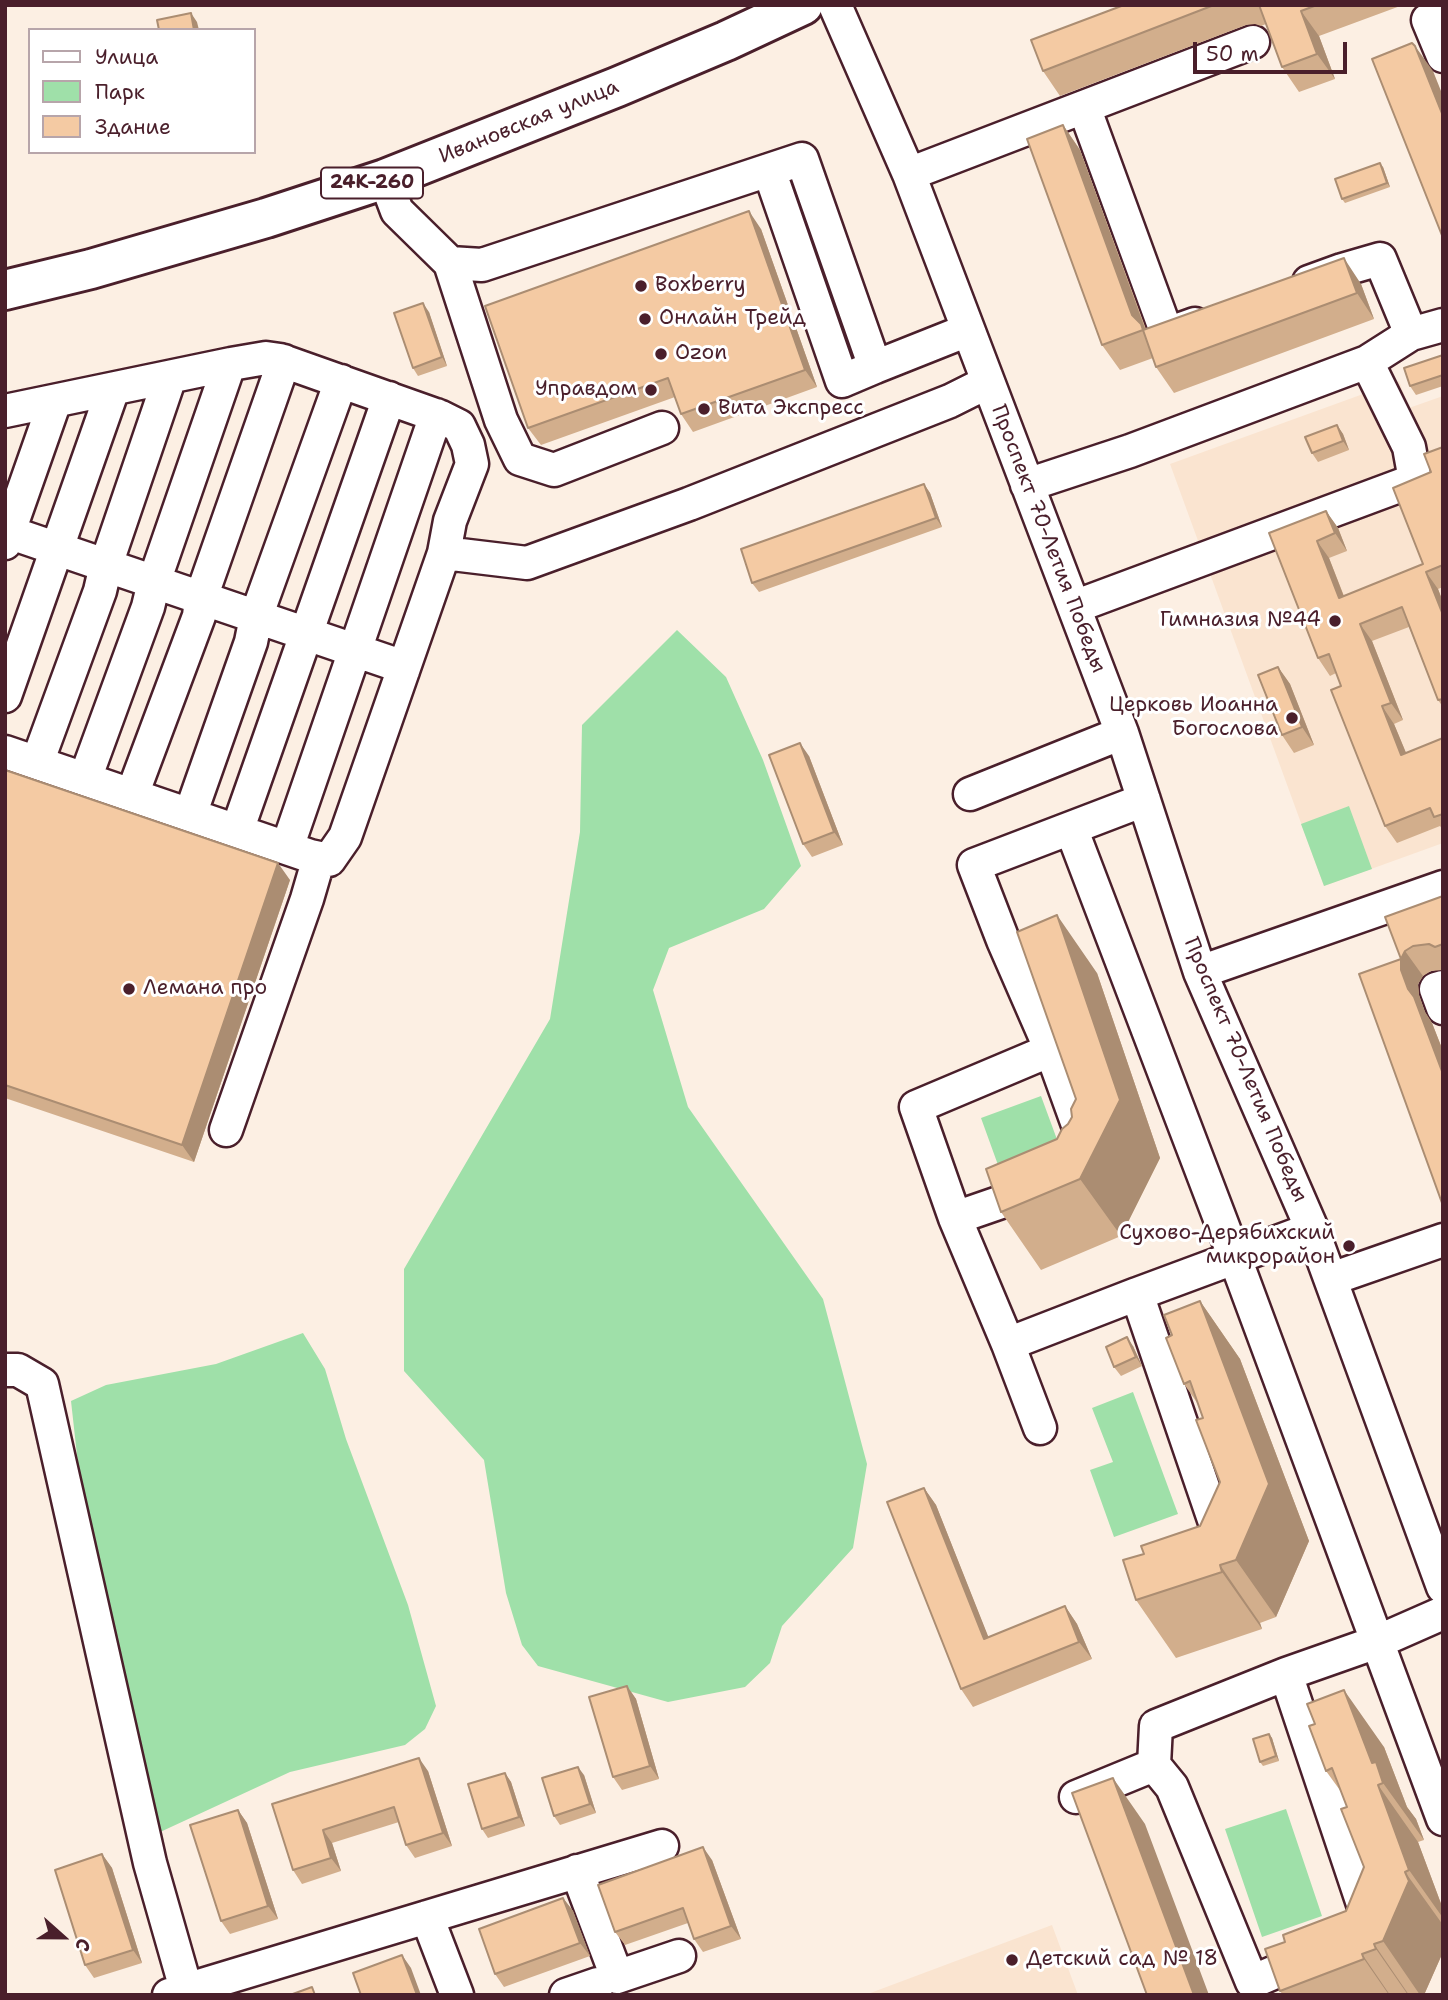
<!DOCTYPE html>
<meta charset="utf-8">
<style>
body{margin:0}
#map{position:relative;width:1448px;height:2000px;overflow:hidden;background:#fcefe3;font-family:"Shantell Sans",sans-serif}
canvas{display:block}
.frame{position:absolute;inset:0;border:7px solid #4a1f2b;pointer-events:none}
.legend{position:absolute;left:28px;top:28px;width:228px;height:126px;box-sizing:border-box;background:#fff;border:2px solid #b7a5aa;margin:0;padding:9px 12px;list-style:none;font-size:21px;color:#4a1f2b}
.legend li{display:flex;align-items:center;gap:14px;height:35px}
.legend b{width:35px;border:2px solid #b7a5aa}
.north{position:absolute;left:28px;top:1902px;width:70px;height:70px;-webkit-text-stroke:5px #fff;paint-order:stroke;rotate:111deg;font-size:19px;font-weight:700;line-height:28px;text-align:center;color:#4a1f2b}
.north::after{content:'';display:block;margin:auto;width:24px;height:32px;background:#4a1f2b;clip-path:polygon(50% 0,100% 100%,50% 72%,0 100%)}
.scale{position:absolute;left:1193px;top:42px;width:154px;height:32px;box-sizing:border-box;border:4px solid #4a1f2b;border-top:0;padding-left:9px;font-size:21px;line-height:24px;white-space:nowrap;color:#4a1f2b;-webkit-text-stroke:5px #fff;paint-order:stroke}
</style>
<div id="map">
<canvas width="1448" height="2000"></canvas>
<div class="frame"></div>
<ul class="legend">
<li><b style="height:9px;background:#fff"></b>Улица</li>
<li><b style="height:19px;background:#9fe0a9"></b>Парк</li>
<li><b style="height:19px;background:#f4caa3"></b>Здание</li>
</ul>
<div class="north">С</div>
<div class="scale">50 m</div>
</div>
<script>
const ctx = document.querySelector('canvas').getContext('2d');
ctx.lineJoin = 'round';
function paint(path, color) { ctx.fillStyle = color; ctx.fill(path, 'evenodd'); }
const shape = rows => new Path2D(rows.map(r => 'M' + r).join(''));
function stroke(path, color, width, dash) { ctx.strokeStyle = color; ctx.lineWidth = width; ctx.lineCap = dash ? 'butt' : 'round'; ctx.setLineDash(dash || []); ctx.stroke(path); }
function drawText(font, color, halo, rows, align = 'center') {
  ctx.font = font + ' "Shantell Sans",sans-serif'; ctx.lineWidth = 6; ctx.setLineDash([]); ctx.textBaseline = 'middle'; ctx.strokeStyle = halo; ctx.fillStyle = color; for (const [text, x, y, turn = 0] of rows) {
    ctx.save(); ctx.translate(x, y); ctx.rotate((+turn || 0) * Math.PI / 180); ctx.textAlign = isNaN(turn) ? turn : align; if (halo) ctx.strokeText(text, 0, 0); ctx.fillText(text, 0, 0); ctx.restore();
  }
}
const built = shape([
 [1399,381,1409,408,1443,396,1443,843,1324,886,1170,464],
 [1052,1925,1078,1995,865,1995]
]);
const green = shape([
 [677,630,726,677,763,760,801,866,764,909,669,948,653,990,688,1107,823,1299,867,1464,853,1548,782,1626,770,1663,745,1687,668,1702,538,1666,522,1645,506,1593,484,1460,404,1371,404,1269,550,1019,580,832,582,725],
 [1349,806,1372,869,1324,886,1301,824],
 [1041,1096,1062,1153,1002,1176,981,1118],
 [303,1333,325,1369,346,1439,408,1605,436,1706,425,1729,405,1745,290,1772,158,1833,80,1482,71,1401,106,1385,216,1364],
 [1133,1392,1178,1514,1114,1537,1090,1470,1113,1462,1092,1408],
 [1286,1809,1322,1916,1262,1937,1225,1829]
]);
const minor = shape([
 [835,5,909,174,1122,733,1200,972,1312,1229,1443,1587],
 [1443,14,1428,20,1443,56],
 [1084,107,1167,334,1195,324],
 [769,170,842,381,875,367],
 [909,174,1253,42],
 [385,179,397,211,450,263,482,265,802,159,875,367,968,330],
 [450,263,501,420,520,459,554,470,662,428],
 [1309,282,1342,270,1380,259,1411,334],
 [5,411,231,364,266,358,280,360,441,417,459,426,468,445,472,464,450,521,444,553,345,837,329,860,310,856,5,752],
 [1027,485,1130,451,1367,362,1411,334,1443,325],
 [5,531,392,663,403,671],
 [5,543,55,401],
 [444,553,527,563,689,504,950,401,988,382],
 [1074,607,1415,480,1409,447,1367,362],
 [5,696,113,389],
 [37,763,100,591,106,565,170,377],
 [85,779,148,607,154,582,229,365],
 [970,794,1122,733],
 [132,795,199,616,201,598,284,361],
 [190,815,251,642,256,617,341,381],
 [1071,828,1235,1258,1443,1819],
 [237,831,389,398],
 [287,848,436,415],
 [1200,972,1443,887],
 [1443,987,1436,989,1443,1008],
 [226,1130,307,899,319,858],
 [1086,1147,1051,1050,1003,940,974,865,1144,800],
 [1039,1189,955,1218,1008,1344,1137,1294],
 [955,1218,916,1107,1051,1050],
 [1331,1279,1443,1240],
 [1008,1344,1040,1428],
 [5,1370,18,1370,42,1384,150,1863,186,1989],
 [1215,1543,1221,1540,1137,1294,1312,1229],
 [1154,1765,1156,1726,1286,1674],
 [1076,1797,1154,1765,1172,1787,1252,1982,1312,1956],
 [577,1871,617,1977,679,1956],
 [427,1917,457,1995],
 [1370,1925,1286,1674,1377,1642,1443,1613],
 [169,1995,662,1846],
 [566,1995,598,1984]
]);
const major = shape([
 [5,290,91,269,266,218,385,179,617,87,726,41,803,5]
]);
const wall = shape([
 [1124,5,1403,5,1319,36,1335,79,1299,92,1282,67,1266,24,1261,26,1255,24,1246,25,1060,96,1043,71],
 [1063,125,1080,150,1146,329,1361,284,1374,319,1174,393,1156,367,1153,358,1120,370,1102,345],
 [1383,167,1390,187,1345,203,1342,199],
 [761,229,817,387,693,432,681,414,675,397,541,445,528,428],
 [429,312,447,366,418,376,413,368],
 [1443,355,1443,386,1416,395,1410,386],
 [1337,425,1343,434,1349,450,1318,462,1312,453],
 [1443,447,1443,587,1438,589,1443,602,1443,707,1438,700,1409,627,1372,641,1403,720,1394,724,1406,753,1443,738,1443,830,1440,826,1397,843,1385,826,1341,686,1336,673,1330,676,1318,658,1269,533,1326,511,1338,528,1347,551,1329,558,1344,596,1423,564,1431,472],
 [924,484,930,493,942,527,759,592,752,583],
 [1278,667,1290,684,1314,745,1294,753,1282,735],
 [809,756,843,845,812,857,803,844],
 [5,770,290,880,194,1162,5,1098],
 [1443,896,1443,970,1431,971,1423,976,1418,984,1419,995,1425,1012,1432,1023,1443,1051,1443,1203,1401,959,1385,917],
 [1097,973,1160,1158,1121,1236,1041,1270,1001,1212,1068,1124,1072,1117,1076,1099],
 [1200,1301,1240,1359,1309,1541,1276,1617,1260,1623,1262,1629,1176,1658,1136,1600,1200,1526,1220,1482,1203,1418,1198,1404,1184,1384,1172,1335],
 [1133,1346,1142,1366,1121,1376,1114,1367],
 [924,1488,936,1505,988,1637,1065,1606,1077,1624,1092,1659,973,1707,961,1689],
 [627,1686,636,1699,659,1779,622,1790,613,1777],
 [1315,1724,1384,1747,1407,1807,1416,1819,1424,1840,1418,1842,1443,1909,1443,1952,1424,1995,1283,1995,1280,1991,1285,1942,1346,1911,1364,1867,1347,1807,1342,1793,1326,1771],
 [1269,1734,1272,1738,1279,1761,1263,1766,1260,1762],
 [428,1771,452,1846,415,1858,406,1845,399,1822,332,1843,341,1871,302,1884,293,1870,272,1804],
 [505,1773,511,1782,525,1826,488,1838,482,1829],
 [584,1775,596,1813,560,1825,554,1816],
 [238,1810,247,1823,278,1919,230,1934,221,1921],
 [102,1854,112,1868,142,1963,94,1978,85,1965],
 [712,1860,741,1939,703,1952,694,1939,688,1923,625,1945,615,1932],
 [563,1898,573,1911,590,1956,504,1987,495,1974]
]);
const shadedWall = shape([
 [1301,11,1319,36,1335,79,1317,54],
 [191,13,197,22,199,30,194,30],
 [1415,46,1433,71,1443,96,1443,116],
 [1063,125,1080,150,1147,334,1158,350,1132,315],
 [1380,163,1383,167,1390,187,1387,183],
 [749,211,761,229,817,387,805,370],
 [1344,258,1361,284,1374,319,1357,293],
 [423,303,429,312,447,366,442,357],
 [1337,425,1343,434,1349,450,1343,441],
 [924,484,930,493,942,527,936,518],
 [1326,511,1338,528,1347,551,1335,533],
 [1317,541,1329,558,1351,615,1339,598],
 [1426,572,1438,589,1443,602,1443,615],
 [1360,624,1372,641,1403,720,1391,703],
 [1278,667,1290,684,1314,745,1302,727],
 [1382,706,1394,724,1414,772,1401,755],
 [800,743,809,756,843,845,834,832],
 [278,863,290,880,194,1162,182,1145],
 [1057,915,1097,973,1160,1158,1121,1236,1080,1179,1120,1100],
 [1405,951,1423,976,1418,984,1419,995,1425,1012,1432,1023,1443,1051,1443,1074,1401,970,1401,959],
 [1200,1301,1240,1359,1309,1541,1276,1617,1236,1560],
 [1127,1337,1133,1346,1142,1366,1136,1357],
 [924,1488,936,1505,996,1656,984,1639],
 [1220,1565,1260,1623,1262,1629,1222,1572],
 [1065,1606,1077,1624,1092,1659,1079,1642],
 [627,1686,636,1699,659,1779,650,1766],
 [1344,1690,1384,1747,1407,1807,1416,1819,1424,1840,1383,1783,1372,1763],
 [1269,1734,1272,1738,1279,1761,1276,1756],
 [419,1758,428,1771,452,1846,443,1833],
 [578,1767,584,1775,596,1813,590,1804],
 [505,1773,511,1782,525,1826,519,1817],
 [1113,1778,1145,1824,1209,1995,1194,1995],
 [1378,1785,1418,1842,1443,1909,1443,1918,1409,1870],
 [238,1810,247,1823,278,1919,268,1906],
 [323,1830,332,1843,341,1871,331,1858],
 [703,1847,712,1860,741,1939,731,1926],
 [102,1854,112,1868,142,1963,133,1950],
 [1405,1872,1443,1925,1443,1952,1424,1995,1420,1995,1383,1941],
 [563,1898,573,1911,590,1956,580,1943],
 [1374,1944,1409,1995,1408,1995,1376,1949],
 [1362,1954,1390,1995,1389,1995,1364,1959],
 [402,1955,411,1968,421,1995,417,1995]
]);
const building = shape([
 [1124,5,1214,5,1043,71,1031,40,1124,5],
 [1259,5,1317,5,1301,11,1317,54,1282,67,1259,5],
 [191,13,194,30,159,30,157,20,191,13],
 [1412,43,1415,46,1443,116,1443,238,1372,59,1412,43],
 [1063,125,1132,315,1141,324,1143,330,1102,345,1027,139,1063,125],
 [1380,163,1387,183,1342,199,1335,179,1380,163],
 [749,211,805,370,681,414,668,378,528,428,485,306,749,211],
 [1344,258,1357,293,1156,367,1143,330,1344,258],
 [423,303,442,357,413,368,394,313,423,303],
 [1443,355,1443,375,1410,386,1404,368,1443,355],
 [1337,425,1343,441,1312,453,1305,437,1337,425],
 [1443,447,1443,565,1426,572,1443,615,1443,699,1438,700,1402,607,1360,624,1391,703,1382,706,1401,755,1443,738,1443,814,1434,817,1430,808,1385,826,1331,690,1341,686,1329,654,1318,658,1269,533,1326,511,1335,533,1317,541,1339,598,1423,564,1393,488,1431,472,1424,454,1443,447],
 [924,484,936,518,752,583,741,549,924,484],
 [1278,667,1302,727,1282,735,1258,675,1278,667],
 [800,743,834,832,803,844,769,755,800,743],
 [5,770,278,863,182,1145,5,1085,5,770],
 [1443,896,1443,944,1435,947,1429,944,1413,946,1405,951,1401,959,1385,917,1443,896],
 [1057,915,1120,1100,1080,1179,1001,1212,986,1169,1057,1139,1062,1129,1068,1124,1072,1117,1071,1109,1076,1099,1017,932,1057,915],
 [1401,959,1401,970,1408,989,1414,997,1443,1074,1442,1203,1359,974,1401,959],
 [1200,1301,1269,1484,1236,1560,1220,1565,1222,1572,1136,1600,1123,1560,1144,1554,1141,1546,1200,1526,1220,1482,1196,1420,1203,1418,1190,1381,1184,1384,1166,1338,1172,1335,1164,1315,1200,1301],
 [1127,1337,1136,1357,1114,1367,1106,1347,1127,1337],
 [924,1488,984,1639,1065,1606,1079,1642,961,1689,887,1502,924,1488],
 [627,1686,650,1766,613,1777,589,1697,627,1686],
 [1344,1690,1372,1763,1376,1762,1383,1783,1378,1785,1409,1870,1405,1872,1409,1881,1383,1941,1374,1944,1376,1949,1362,1954,1364,1959,1280,1991,1265,1949,1285,1942,1283,1935,1346,1911,1364,1867,1341,1809,1347,1807,1332,1768,1326,1771,1309,1726,1315,1724,1307,1704,1344,1690],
 [1269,1734,1276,1756,1260,1762,1253,1739,1269,1734],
 [419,1758,443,1833,406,1845,394,1807,323,1830,331,1858,293,1870,272,1804,419,1758],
 [578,1767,590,1804,554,1816,542,1778,578,1767],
 [505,1773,519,1817,482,1829,468,1784,505,1773],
 [1113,1778,1194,1995,1147,1995,1072,1793,1113,1778],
 [238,1810,268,1906,221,1921,190,1825,238,1810],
 [703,1847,731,1926,694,1939,683,1908,615,1932,598,1885,703,1847],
 [102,1854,133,1950,85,1965,55,1870,102,1854],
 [563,1898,580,1943,495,1974,479,1929,563,1898],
 [402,1955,417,1995,361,1995,353,1973,402,1955],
 [312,1987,315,1995,290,1995,312,1987]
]);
const markers = [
 [641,286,7,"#4a1f2b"],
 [645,319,7,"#4a1f2b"],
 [661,354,7,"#4a1f2b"],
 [651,390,7,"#4a1f2b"],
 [704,409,7,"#4a1f2b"],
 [1335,621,7,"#4a1f2b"],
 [1292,718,7,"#4a1f2b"],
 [129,989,7,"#4a1f2b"],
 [1349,1246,7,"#4a1f2b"],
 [1012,1960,7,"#4a1f2b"]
];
const shields = [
 [372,183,102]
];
const shieldNames = [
 ["24К-260",372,183]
];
const streetNames = [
 ["Ивановская улица",529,122,-22],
 ["Проспект 70-Летия Победы",1048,539,69],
 ["Проспект 70-Летия Победы",1245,1070,67]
];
const poiNames = [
 ["Boxberry",655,286],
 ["Онлайн Трейд",659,319],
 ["Ozon",675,354],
 ["Управдом",637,390,"right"],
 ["Вита Экспресс",718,409],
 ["Гимназия №44",1321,621,"right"],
 ["Церковь Иоанна",1278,706,"right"],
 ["Богослова",1278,730,"right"],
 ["Лемана про",143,989],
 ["Сухово-Дерябихский",1335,1234,"right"],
 ["микрорайон",1335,1258,"right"],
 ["Детский сад № 18",1026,1960]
];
paint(built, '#fae4d0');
paint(green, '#9fe0a9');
stroke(minor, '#4a1f2b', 37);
stroke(major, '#4a1f2b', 44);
stroke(minor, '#fff', 32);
stroke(major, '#fff', 38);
paint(wall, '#d2ae8c');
paint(shadedWall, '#ab8d72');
paint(building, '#f4caa3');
stroke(building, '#ab8d72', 2);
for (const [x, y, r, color] of markers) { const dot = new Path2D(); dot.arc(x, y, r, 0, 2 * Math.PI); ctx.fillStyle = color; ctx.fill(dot); stroke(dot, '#fff', 2.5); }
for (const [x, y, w] of shields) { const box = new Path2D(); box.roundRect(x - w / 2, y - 15.5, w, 31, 5); ctx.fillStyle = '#fff'; ctx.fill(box); stroke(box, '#4a1f2b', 2); }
drawText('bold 19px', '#4a1f2b', null, shieldNames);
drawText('21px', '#4a1f2b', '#fff', streetNames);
drawText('21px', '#4a1f2b', '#fff', poiNames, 'left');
</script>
